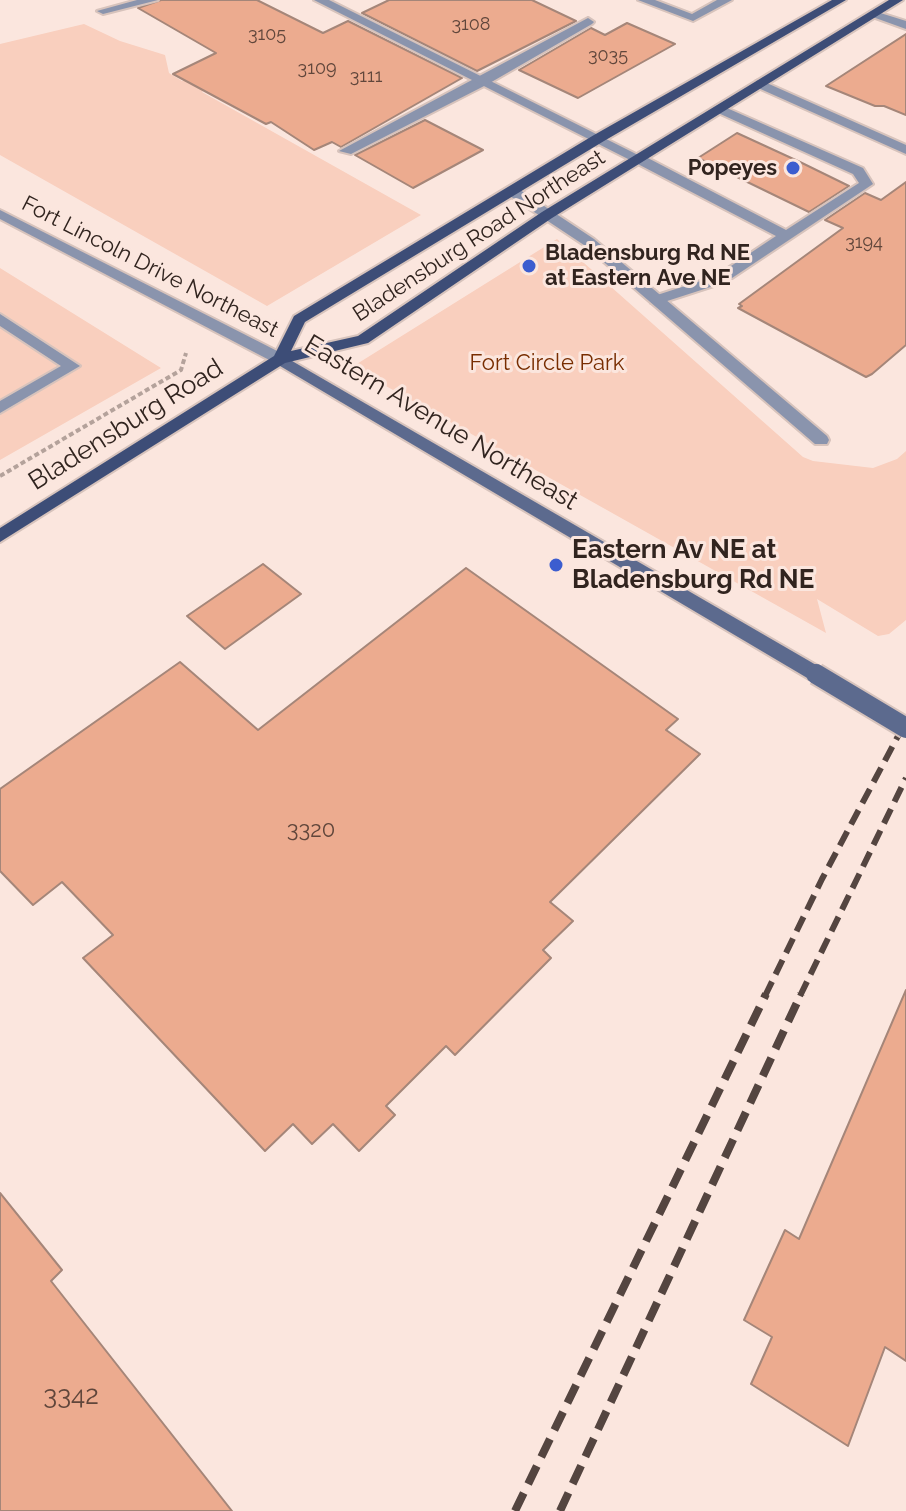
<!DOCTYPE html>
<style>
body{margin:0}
canvas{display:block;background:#fbe6de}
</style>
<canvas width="906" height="1511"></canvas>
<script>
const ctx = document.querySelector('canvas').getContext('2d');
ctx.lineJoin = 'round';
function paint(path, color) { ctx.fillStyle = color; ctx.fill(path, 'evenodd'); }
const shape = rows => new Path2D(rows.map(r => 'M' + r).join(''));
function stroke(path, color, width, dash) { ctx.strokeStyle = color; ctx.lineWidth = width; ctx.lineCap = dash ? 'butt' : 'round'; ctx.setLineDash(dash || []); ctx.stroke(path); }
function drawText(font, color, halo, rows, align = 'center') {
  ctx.font = font + ' Raleway,sans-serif'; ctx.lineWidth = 6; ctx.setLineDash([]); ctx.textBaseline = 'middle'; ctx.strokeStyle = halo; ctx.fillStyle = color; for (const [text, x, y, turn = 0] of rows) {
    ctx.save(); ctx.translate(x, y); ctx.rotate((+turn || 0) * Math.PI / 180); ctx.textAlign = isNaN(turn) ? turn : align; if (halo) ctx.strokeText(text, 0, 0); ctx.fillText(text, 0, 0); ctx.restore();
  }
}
const green = shape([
 [84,24,120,41,165,55,169,73,182,81,201,74,210,84,202,92,421,215,267,306,0,155,0,44],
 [557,239,803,457,813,461,873,468,897,459,906,451,906,620,889,634,878,636,817,599,826,633,352,367],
 [0,268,161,368,0,460]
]);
const building = shape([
 [161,0,257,0,323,33,348,21,462,78,341,147,332,142,314,150,271,122,266,124,173,74,216,53,138,8,161,0],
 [389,0,532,0,576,21,477,71,362,13,389,0],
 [627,23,675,44,578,98,519,70,591,28,605,35,627,23],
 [906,34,906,115,884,106,875,106,826,86,906,34],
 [425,120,483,150,413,188,355,155,425,120],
 [737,133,800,162,849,186,809,212,698,158,737,133],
 [906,182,906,345,872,374,866,377,738,308,742,306,739,304,843,228,825,220,865,193,881,200,906,182],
 [263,564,301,594,225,649,187,616,263,564],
 [466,568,678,719,666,730,700,754,550,902,573,921,543,950,551,958,455,1055,446,1046,386,1106,395,1115,359,1151,333,1124,312,1144,293,1124,265,1151,83,958,113,935,62,882,33,905,0,871,0,789,180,662,258,730,466,568],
 [906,990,906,1361,885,1347,848,1446,751,1384,772,1337,744,1320,785,1230,799,1239,906,990],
 [0,1193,62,1270,51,1281,232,1511,0,1511,0,1193]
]);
const path = shape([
 [0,476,181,370,186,353]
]);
const service = shape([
 [137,0,158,0,103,14,97,11,137,0],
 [638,0,655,0,692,14,717,0,732,0,693,21,638,0],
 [874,11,906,21,906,29,870,16,870,12,874,11],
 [588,18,594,22,592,24,488,84,351,154,339,151,588,18],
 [760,80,906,145,906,154,756,87,756,81,760,80],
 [720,105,863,168,873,184,726,282,661,303,651,303,651,297,716,276,776,236,634,162,634,156,644,156,786,230,859,183,853,174,716,112,716,106,720,105],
 [0,314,80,366,0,413,0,401,61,366,0,326,0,314]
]);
const minor = shape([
 [314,0,329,0,646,159,634,162,314,0],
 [507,188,517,188,594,239,827,436,829,440,827,444,815,444,584,245,507,194,507,188]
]);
const tertiary = shape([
 [0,210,285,355,288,359,280,364,275,363,0,219,0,210]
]);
const secondary = shape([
 [280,354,823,669,826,674,823,679,809,679,275,363,272,359,280,354]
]);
const primary = shape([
 [832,0,846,0,604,141,305,322,291,351,358,336,542,212,889,0,903,0,552,218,368,343,285,363,0,542,0,528,274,356,294,316,594,135,832,0]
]);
const railFar1 = shape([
 [765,996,822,879,906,721],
 [800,996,906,778]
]);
const rail = shape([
 [515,1511,766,994],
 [560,1511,801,994]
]);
const secondaryBridge = shape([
 [816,674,906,728]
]);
const markers = [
 [793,168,8,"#3c5dcf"],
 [529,266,8,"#3c5dcf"],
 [556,565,8,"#3c5dcf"]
];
const farNumbernames = [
 ["3108",471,25],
 ["3105",267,35],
 ["3035",608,56],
 ["3109",317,69],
 ["3111",366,77],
 ["3194",864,243]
];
const farPoinames = [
 ["Popeyes",777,168],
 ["Bladensburg Rd NE",545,253,"left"],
 ["at Eastern Ave NE",545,278,"left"]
];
const farStreetnames = [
 ["Bladensburg Road Northeast",479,236,-33],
 ["Fort Lincoln Drive Northeast",150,267,27]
];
const farParknames = [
 ["Fort Circle Park",547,363]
];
const numberNames = [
 ["3320",311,830]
];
const streetNames = [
 ["Eastern Avenue Northeast",441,423,31],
 ["Bladensburg Road",126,425,-32]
];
const poiNames = [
 ["Eastern Av NE at",572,550],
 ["Bladensburg Rd NE",572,580]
];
const nearNumbernames = [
 ["3342",71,1396]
];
paint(green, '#f9cfbe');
paint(building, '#ecab8f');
stroke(building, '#a58679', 2);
stroke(service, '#d7c3bc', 4);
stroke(minor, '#d7c3bc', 4);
stroke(tertiary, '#d7c3bc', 4);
stroke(secondary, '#d7c3bc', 4);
stroke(primary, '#d7c3bc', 4);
stroke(path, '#b4a29b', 4, [5, 3]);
paint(service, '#8a94ad');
paint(minor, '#8a94ad');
paint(tertiary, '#8a94ad');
paint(secondary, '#5c6a8e');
paint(primary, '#3d4d77');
stroke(railFar1, '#544540', 6, [16, 8]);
stroke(rail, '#544540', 8, [20, 10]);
stroke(secondaryBridge, '#d7c3bc', 24, []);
stroke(secondaryBridge, '#5c6a8e', 20);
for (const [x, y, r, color] of markers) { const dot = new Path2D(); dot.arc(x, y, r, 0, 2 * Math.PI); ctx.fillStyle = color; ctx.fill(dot); stroke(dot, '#fbe6de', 3); }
drawText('18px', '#60463b', null, farNumbernames);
drawText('bold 22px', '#31241f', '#fbe6de', farPoinames, 'right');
drawText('22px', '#31241f', '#fbe6de', farStreetnames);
drawText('22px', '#782d01', '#fbe6de', farParknames);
drawText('22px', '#60463b', null, numberNames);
drawText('26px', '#31241f', '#fbe6de', streetNames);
drawText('bold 26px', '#31241f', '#fbe6de', poiNames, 'left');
drawText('26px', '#60463b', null, nearNumbernames);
</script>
